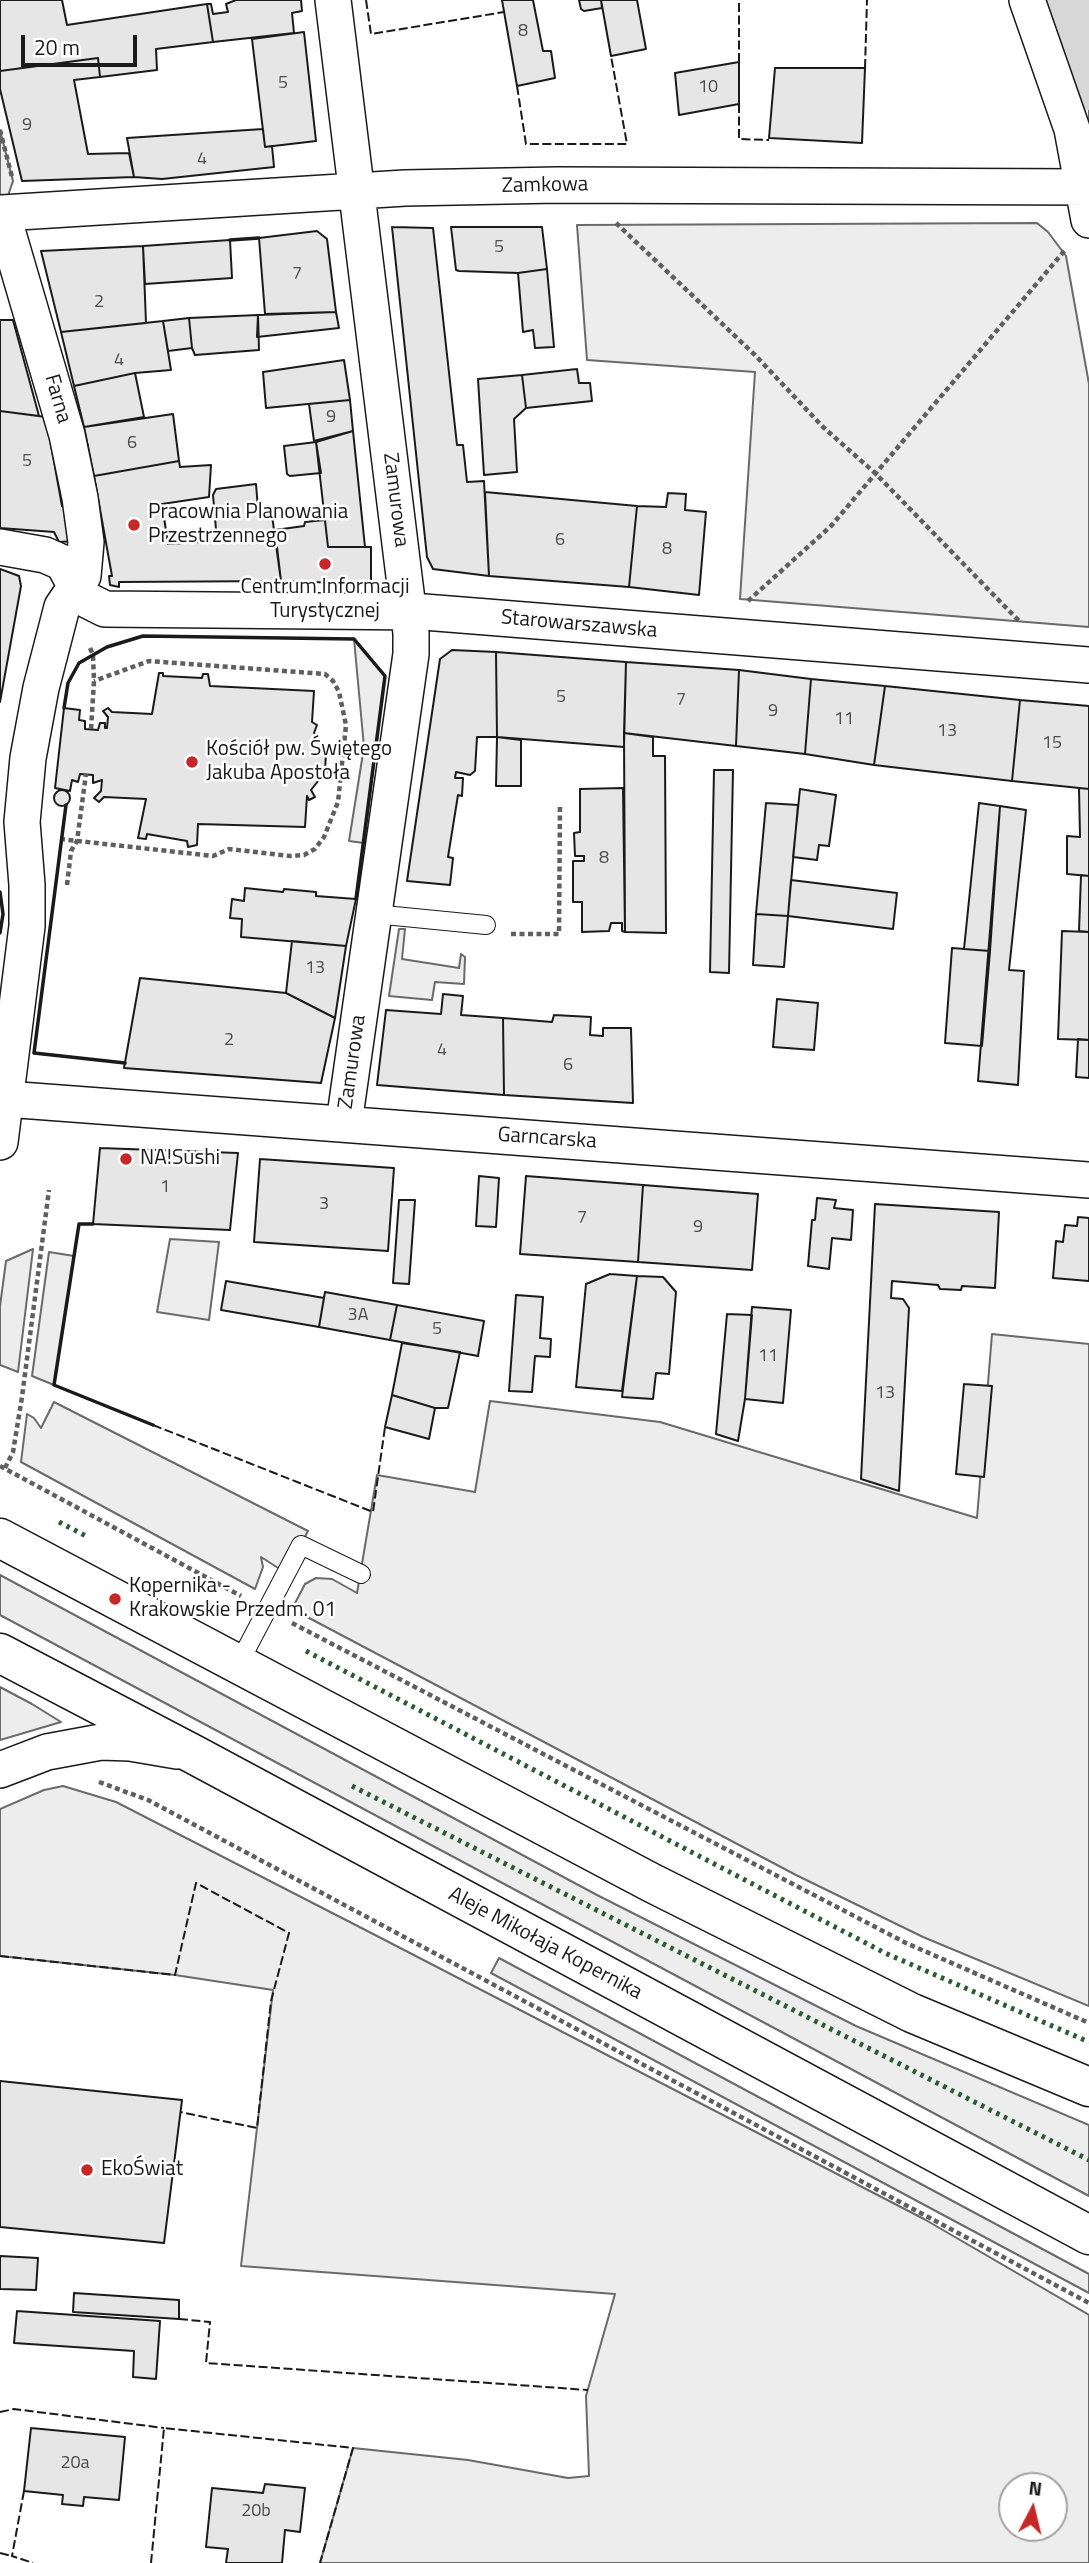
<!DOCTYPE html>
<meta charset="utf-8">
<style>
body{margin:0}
#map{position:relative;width:1089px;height:2563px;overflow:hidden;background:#fff;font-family:"Titillium Web",sans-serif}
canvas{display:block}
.north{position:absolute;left:998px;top:2472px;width:70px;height:70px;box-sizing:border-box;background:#fff;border:2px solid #a3a3a3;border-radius:50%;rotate:7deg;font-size:19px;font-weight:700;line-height:28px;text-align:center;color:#1a1a1a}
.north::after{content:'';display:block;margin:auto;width:24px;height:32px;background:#c62828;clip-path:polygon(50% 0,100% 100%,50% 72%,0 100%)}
.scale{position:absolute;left:21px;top:35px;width:116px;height:32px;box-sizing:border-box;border:4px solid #1a1a1a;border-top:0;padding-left:9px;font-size:21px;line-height:24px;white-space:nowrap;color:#1a1a1a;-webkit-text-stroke:5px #fff;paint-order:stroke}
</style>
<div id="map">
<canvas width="1089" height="2563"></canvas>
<div class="north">N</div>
<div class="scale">20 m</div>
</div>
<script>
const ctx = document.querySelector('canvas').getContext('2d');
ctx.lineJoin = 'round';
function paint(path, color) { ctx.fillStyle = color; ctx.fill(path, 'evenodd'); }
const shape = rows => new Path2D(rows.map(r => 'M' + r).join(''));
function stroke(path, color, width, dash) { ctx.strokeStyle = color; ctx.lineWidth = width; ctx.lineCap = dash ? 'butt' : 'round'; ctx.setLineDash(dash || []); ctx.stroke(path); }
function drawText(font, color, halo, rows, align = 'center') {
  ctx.font = font + ' "Titillium Web",sans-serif'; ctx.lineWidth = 5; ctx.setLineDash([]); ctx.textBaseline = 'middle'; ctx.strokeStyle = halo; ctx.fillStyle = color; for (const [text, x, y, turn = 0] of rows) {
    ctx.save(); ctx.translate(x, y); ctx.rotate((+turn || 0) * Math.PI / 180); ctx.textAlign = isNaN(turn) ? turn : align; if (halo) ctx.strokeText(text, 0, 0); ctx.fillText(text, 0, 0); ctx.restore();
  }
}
const built = shape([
 [1038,0,1052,0,1078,72,1089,102,1089,143,1038,0],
 [0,130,13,181,0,219,0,130],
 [1037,223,1048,232,1066,256,1089,384,1089,627,740,599,755,372,587,360,577,225,1037,223],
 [354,639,385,676,364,843,349,841,364,747,354,639],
 [399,929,405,929,402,959,459,968,461,954,465,957,464,984,435,982,432,1000,389,996,399,929],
 [170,1239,219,1242,209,1320,157,1312,170,1239],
 [33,1249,18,1372,0,1365,0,1306,6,1261,33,1249],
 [49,1252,74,1256,54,1385,32,1376,49,1252],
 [992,1334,1089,1344,1089,2006,923,1937,796,1875,292,1609,305,1584,316,1578,332,1579,357,1593,377,1475,475,1492,490,1401,660,1422,977,1518,992,1334],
 [54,1402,308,1531,286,1573,261,1557,263,1567,255,1589,21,1462,27,1414,34,1418,41,1428,54,1402],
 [0,1575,597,1895,856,2026,1089,2125,1089,2196,0,1615,0,1575],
 [0,1687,32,1704,61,1722,0,1740,0,1687],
 [63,1786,116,1802,379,1937,924,2219,1089,2315,1089,2563,320,2563,353,2448,468,2460,568,2478,589,2476,586,2396,615,2294,241,2266,273,1990,175,1975,0,1956,0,1809,44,1790,63,1786],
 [1012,2486,1054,2486,1054,2528,1012,2528,1012,2486],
 [499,1958,1089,2274,1089,2293,491,1973,499,1958]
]);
const river = shape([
 [1063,0,1089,75]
]);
const building = shape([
 [0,0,62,0,67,25,207,4,213,42,156,49,157,70,100,77,98,58,0,71,0,0],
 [236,0,301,0,302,11,292,13,294,33,213,42,207,4,211,4,213,14,228,12,226,4,236,0],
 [502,0,533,0,543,51,551,51,555,78,517,86,502,0],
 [579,0,601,0,602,8,584,11,581,9,579,0],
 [601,0,637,0,646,49,611,56,601,0],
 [304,32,316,141,265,147,252,39,304,32],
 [98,58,100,77,74,80,88,154,129,153,134,177,22,181,0,89,0,71,98,58],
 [739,62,739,104,679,115,675,73,739,62],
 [775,68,865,68,862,143,769,138,775,68],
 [263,129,265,147,272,146,274,167,162,179,134,177,127,138,263,129],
 [392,227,433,228,457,445,463,445,467,482,484,481,489,576,433,569,427,557,392,227],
 [451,227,542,227,547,269,518,273,459,271,456,270,451,227],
 [317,231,327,239,336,312,265,314,259,238,317,231],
 [230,240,232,278,145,284,143,246,230,240],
 [143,246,146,323,61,332,41,251,143,246],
 [547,269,554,347,535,348,533,330,523,332,518,273,547,269],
 [336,312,339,328,257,337,258,315,336,312],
 [258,315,259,350,195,355,192,348,189,318,258,315],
 [189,318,192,348,168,351,163,321,189,318],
 [0,320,13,320,39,416,0,411,0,320],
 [163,321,171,370,135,373,74,386,61,332,163,321],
 [344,360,350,400,266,408,263,372,344,360],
 [577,369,579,383,590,383,592,401,526,408,522,375,577,369],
 [135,373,144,417,84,427,74,386,135,373],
 [522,375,526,408,514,419,517,472,484,475,478,379,522,375],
 [350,400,353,431,314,441,309,404,350,400],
 [0,411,46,417,62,506,70,510,75,541,59,542,54,532,0,528,0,411],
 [173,414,179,461,94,476,84,427,173,414],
 [353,431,365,547,328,547,316,442,353,431],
 [316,442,321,473,290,476,287,474,284,446,316,442],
 [179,461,180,467,211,465,209,497,162,504,168,544,217,541,213,495,216,489,256,484,258,509,271,508,281,581,119,582,119,587,110,585,109,576,112,576,94,476,179,461],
 [485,492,637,506,629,587,489,576,485,492],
 [668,493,686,494,685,510,706,512,699,595,629,587,637,506,666,507,668,493],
 [325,520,328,547,371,547,371,584,281,581,275,530,304,526,305,522,325,520],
 [0,569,19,576,21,586,0,702,0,569],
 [452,650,496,652,497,737,477,737,475,771,470,775,456,772,455,778,463,778,462,796,458,795,448,857,453,858,450,885,407,881,440,659,452,650],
 [496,652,626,662,624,747,497,737,496,652],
 [626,662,739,670,736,746,624,733,626,662],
 [739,670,811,679,805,754,736,746,739,670],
 [159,673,163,673,163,676,202,678,203,674,208,674,210,686,314,691,312,722,317,725,314,733,324,747,333,745,334,752,326,753,325,771,333,773,331,779,322,776,311,790,315,797,309,800,307,796,305,827,198,824,197,845,188,847,187,841,147,834,146,839,138,838,146,799,104,797,99,802,94,798,101,791,102,780,93,783,93,775,80,774,78,782,72,780,70,791,55,788,64,708,80,710,79,720,85,721,85,729,98,730,100,723,105,723,105,728,107,728,108,717,103,711,108,708,112,712,152,714,159,673],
 [811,679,885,686,874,765,805,754,811,679],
 [885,686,1020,700,1012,781,874,765,885,686],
 [1020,700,1089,706,1089,789,1012,781,1020,700],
 [624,733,653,737,653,756,665,756,666,933,625,932,624,733],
 [497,737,521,740,521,786,496,786,497,737],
 [714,770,733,770,729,973,710,972,714,770],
 [623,788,625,932,622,931,622,923,611,923,609,931,582,932,582,902,573,902,573,861,584,861,584,856,575,856,574,833,580,832,580,789,623,788],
 [1079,788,1089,789,1089,876,1067,874,1067,836,1080,837,1079,788],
 [800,789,836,795,829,846,819,845,817,860,793,857,800,789],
 '54 798a8 8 0 1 1 16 0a8 8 0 1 1-16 0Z',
 [766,803,798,805,788,916,756,914,766,803],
 [979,803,1000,806,990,951,964,949,979,803],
 [1000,806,1026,810,1009,970,1024,971,1018,1085,978,1081,1000,806],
 [1081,875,1089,876,1089,932,1079,931,1081,875],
 [791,880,897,893,893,929,788,916,791,880],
 [245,888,283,892,284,889,316,892,316,896,356,899,346,946,241,937,242,919,230,918,232,899,244,901,245,888],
 [756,914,788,916,784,967,753,965,756,914],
 [1062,931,1089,932,1089,1040,1058,1039,1062,931],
 [292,941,346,946,335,1018,286,993,292,941],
 [952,948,990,951,982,1046,945,1043,952,948],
 [140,978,286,993,335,1018,321,1083,124,1068,140,978],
 [443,994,463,996,461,1015,503,1018,504,1095,377,1085,386,1010,441,1014,443,994],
 [777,999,818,1003,814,1050,773,1047,777,999],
 [554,1015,591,1017,590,1035,603,1036,603,1028,631,1028,633,1103,504,1095,503,1018,552,1022,554,1015],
 [1078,1039,1089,1040,1089,1078,1076,1077,1078,1039],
 [100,1148,238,1153,230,1230,93,1224,100,1148],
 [260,1159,394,1168,388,1251,254,1242,260,1159],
 [479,1176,499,1178,496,1227,476,1226,479,1176],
 [526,1176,643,1185,638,1262,520,1254,526,1176],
 [643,1185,758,1194,752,1270,638,1262,643,1185],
 [817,1198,836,1200,834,1208,853,1210,851,1240,832,1238,829,1269,808,1266,812,1220,815,1220,817,1198],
 [399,1200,415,1200,409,1284,393,1283,399,1200],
 [875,1204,999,1212,995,1288,962,1286,961,1290,940,1289,938,1285,892,1281,891,1298,903,1299,909,1308,899,1491,861,1479,875,1204],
 [1078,1217,1089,1218,1089,1281,1053,1278,1056,1241,1063,1242,1065,1225,1077,1226,1078,1217],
 [610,1274,637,1276,622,1391,576,1387,586,1284,610,1274],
 [637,1276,663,1277,676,1292,669,1374,656,1373,653,1399,622,1397,637,1276],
 [226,1281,324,1298,319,1327,221,1310,226,1281],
 [325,1292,397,1305,390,1340,319,1327,325,1292],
 [516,1295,543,1297,540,1338,551,1339,550,1357,535,1356,532,1392,509,1391,516,1295],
 [397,1305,484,1321,478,1356,390,1340,397,1305],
 [752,1307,791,1310,783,1403,745,1399,752,1307],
 [727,1314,752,1315,745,1399,738,1441,716,1434,727,1314],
 [402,1343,460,1352,448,1408,435,1408,392,1395,402,1343],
 [964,1384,992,1386,984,1477,956,1474,964,1384],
 [392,1395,435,1408,429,1439,385,1427,392,1395],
 [0,2081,182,2100,164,2243,0,2227,0,2081],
 [0,2256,38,2258,36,2290,0,2289,0,2256],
 [74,2293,179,2300,179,2319,73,2312,74,2293],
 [17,2311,160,2321,156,2379,133,2377,134,2351,14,2343,17,2311],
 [31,2428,125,2437,119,2500,84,2497,83,2506,62,2504,63,2495,24,2491,31,2428],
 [265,2484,305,2488,300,2532,285,2530,282,2563,226,2563,228,2549,206,2547,212,2488,263,2493,265,2484]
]);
const path = shape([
 [0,130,12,177],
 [616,223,755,355,823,427,875,473,1020,622],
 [748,601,831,526,1066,249],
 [90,648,93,655,94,681,91,729],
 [60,839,213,856,229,849,290,856,304,855,315,849,324,837,338,802,346,725,339,692,333,681,325,674,149,661,94,681],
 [67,885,71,851,77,841,86,774],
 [511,934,559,934,560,804],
 [0,1466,241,1596],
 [5,1468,13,1452,22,1397,49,1190],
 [292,1623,906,1943,1089,2023],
 [99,1782,148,1800,1089,2303]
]);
const lane = shape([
 [374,914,486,925],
 [239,1663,301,1545,361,1574]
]);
const street = shape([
 [333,0,411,633,411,654,344,1123],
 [1027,0,1072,129,1089,220],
 [0,547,45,555,63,563,80,594,87,600,105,609,424,612,1089,665],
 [6,1099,1089,1180],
 [0,1142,27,926,27,885,22,822,28,758,41,688,62,607,83,576,86,542,80,498,67,435,2,213,405,188,557,185,1089,187],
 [0,1770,47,1752,101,1742,130,1743,177,1751]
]);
const secondary = shape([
 [0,1538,652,1883,912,2013,1089,2087],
 [0,1653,193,1754,1089,2235]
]);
const hedge = shape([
 [59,1522,86,1536],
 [306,1651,885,1953,1089,2042],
 [352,1786,1089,2160]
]);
const fence = shape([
 [366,0,371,34,504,12],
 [739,62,739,0],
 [865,68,867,0],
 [517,86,526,144,627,144,611,56],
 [739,104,739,139,769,140],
 [153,1425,373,1512,385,1427],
 [0,1956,175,1975,196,1883,289,1933,271,2001,257,2128,180,2112],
 [179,2319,210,2322,206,2363,588,2390],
 [0,2412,14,2409,164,2428],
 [24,2491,12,2556,33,2563],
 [0,2553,12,2556],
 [151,2563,164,2428,353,2448,320,2563]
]);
const wall = shape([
 [230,240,259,238],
 [64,708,68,683,79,663,107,647,143,636,354,639,385,676,356,899],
 [66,805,34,1053,125,1063],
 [0,892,3,914,0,933],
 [93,1224,79,1224,54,1385,153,1425]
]);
const markers = [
 [134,525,7,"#c62828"],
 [325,564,7,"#c62828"],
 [192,762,7,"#c62828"],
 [126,1159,7,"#c62828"],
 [115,1599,7,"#c62828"],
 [87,2170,7,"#c62828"]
];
const numberNames = [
 ["8",523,32],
 ["5",283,84],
 ["10",708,88],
 ["9",27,126],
 ["4",202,160],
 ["5",499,248],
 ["7",297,275],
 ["2",99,303],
 ["4",119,361],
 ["9",331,418],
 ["6",132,444],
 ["5",27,462],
 ["6",560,541],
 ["8",667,550],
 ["5",561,698],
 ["7",681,701],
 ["9",773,712],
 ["11",844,720],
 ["13",947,732],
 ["15",1052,744],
 ["8",604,859],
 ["13",315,969],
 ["2",229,1041],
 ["4",442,1051],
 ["6",568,1066],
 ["1",165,1188],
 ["3",324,1205],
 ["7",582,1219],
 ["9",698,1228],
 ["3A",358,1316],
 ["5",437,1330],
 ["11",768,1357],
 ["13",885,1394],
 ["20a",75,2464],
 ["20b",256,2512]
];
const streetNames = [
 ["Zamkowa",545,186,-1],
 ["Farna",57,399,74],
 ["Zamurowa",395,500,83],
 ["Starowarszawska",579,625,5],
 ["Zamurowa",353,1062,-82],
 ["Garncarska",547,1139,4],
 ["Aleje Mikołaja Kopernika",545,1944,28]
];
const poiNames = [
 ["Pracownia Planowania",148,513],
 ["Przestrzennego",148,537],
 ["Centrum Informacji",325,588,"center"],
 ["Turystycznej",325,612,"center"],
 ["Kościół pw. Świętego",206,750],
 ["Jakuba Apostoła",206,774],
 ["NA!Sushi",140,1159],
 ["Kopernika -",129,1587],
 ["Krakowskie Przedm. 01",129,1611],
 ["EkoŚwiat",101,2170]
];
paint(built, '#ededed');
stroke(built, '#6a6a6a', 2);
stroke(river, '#d7d7d7', 70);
paint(building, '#e6e6e6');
stroke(building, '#1a1a1a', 2);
stroke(lane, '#1a1a1a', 20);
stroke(street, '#1a1a1a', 38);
stroke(secondary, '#1a1a1a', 41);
stroke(path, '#5f5f5f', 4.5, [5, 3.5]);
stroke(lane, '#fff', 18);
stroke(street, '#fff', 35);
stroke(secondary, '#fff', 38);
stroke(hedge, '#2b5a34', 5, [3.5, 5]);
stroke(fence, '#1a1a1a', 2, [9, 3.5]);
stroke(wall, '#1a1a1a', 3.5);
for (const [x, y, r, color] of markers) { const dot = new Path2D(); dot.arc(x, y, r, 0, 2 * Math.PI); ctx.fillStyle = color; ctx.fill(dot); stroke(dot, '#fff', 2.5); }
drawText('18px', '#4d4d4d', null, numberNames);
drawText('21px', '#1a1a1a', '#fff', streetNames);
drawText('21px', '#1a1a1a', '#fff', poiNames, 'left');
</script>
